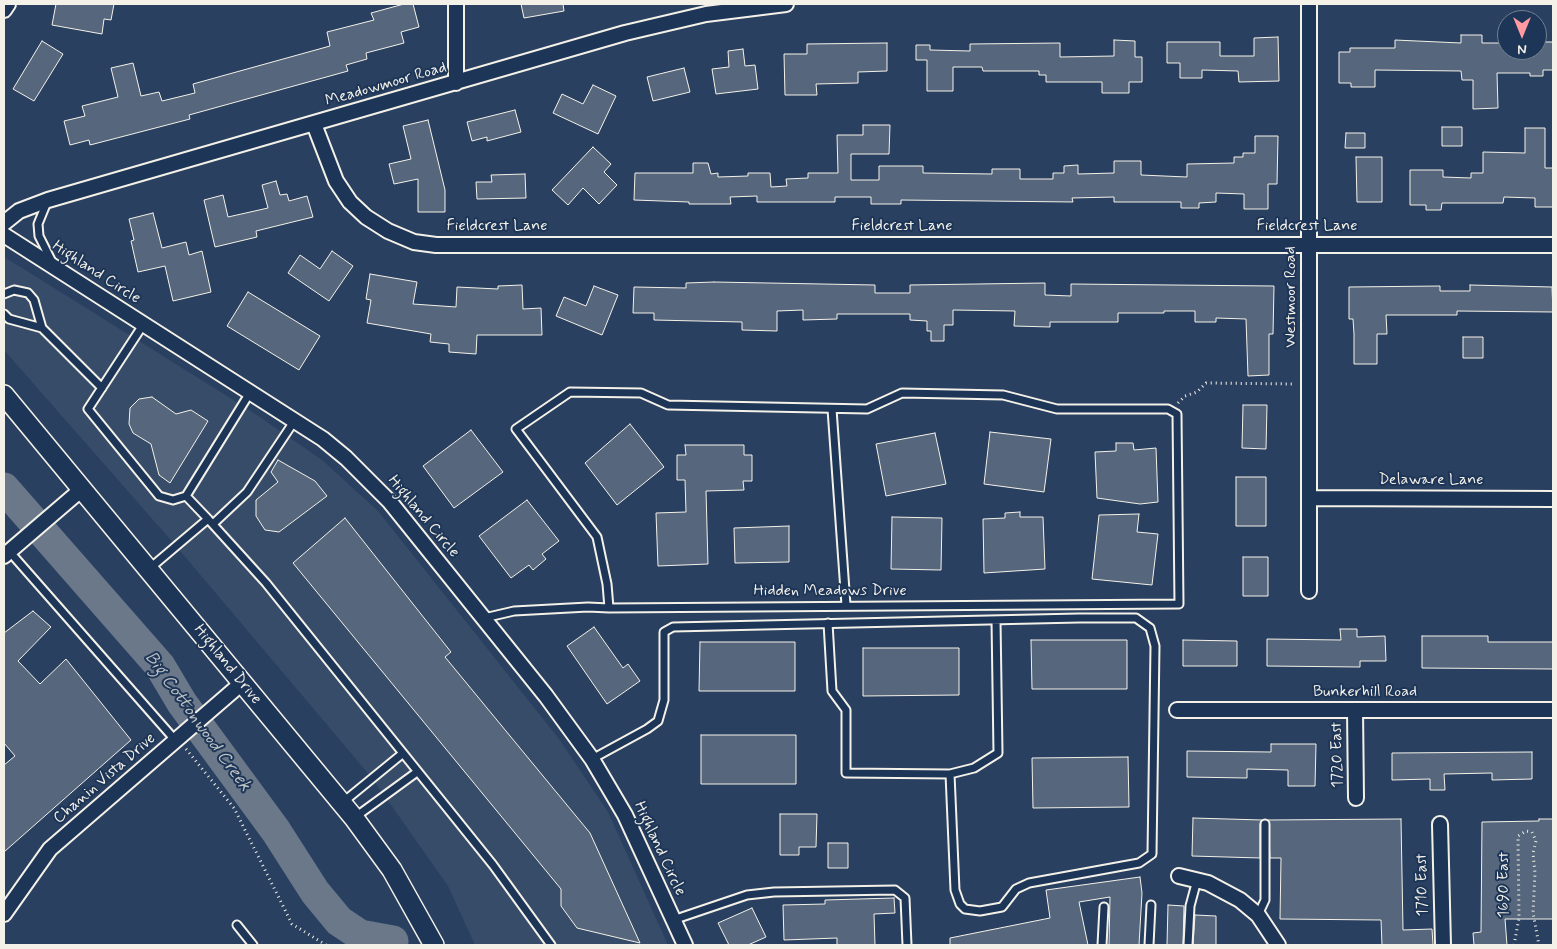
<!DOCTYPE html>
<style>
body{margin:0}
#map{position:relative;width:1557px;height:949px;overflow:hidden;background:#2a4060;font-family:Mynerve,sans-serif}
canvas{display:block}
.frame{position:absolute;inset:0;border:5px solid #f4f1e8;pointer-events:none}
.north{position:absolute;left:1497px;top:10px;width:50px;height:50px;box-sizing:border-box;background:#1d3557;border:1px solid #738091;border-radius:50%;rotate:180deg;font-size:14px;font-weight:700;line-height:20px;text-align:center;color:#f4f1e8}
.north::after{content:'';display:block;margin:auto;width:18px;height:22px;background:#ff9aa2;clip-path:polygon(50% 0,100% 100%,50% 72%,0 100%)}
</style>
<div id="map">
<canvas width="1557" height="949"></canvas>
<div class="frame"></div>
<div class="north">N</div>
</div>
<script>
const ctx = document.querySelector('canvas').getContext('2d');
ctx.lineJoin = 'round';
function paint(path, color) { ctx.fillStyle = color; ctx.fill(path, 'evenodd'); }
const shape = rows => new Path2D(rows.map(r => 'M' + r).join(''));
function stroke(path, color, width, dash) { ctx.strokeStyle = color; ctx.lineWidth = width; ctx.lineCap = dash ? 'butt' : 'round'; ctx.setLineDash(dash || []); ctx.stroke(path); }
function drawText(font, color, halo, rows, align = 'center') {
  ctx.font = font + ' Mynerve,sans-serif'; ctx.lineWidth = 4; ctx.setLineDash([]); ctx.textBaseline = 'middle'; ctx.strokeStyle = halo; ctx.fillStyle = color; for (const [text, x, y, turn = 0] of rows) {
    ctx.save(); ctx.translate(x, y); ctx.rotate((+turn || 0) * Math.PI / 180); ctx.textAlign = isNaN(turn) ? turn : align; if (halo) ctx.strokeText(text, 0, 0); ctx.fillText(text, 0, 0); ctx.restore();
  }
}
const built = shape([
 [6,258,251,411,322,460,378,511,559,739,608,812,668,945,475,945,448,886,372,778,176,546,4,350,4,260]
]);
const river = shape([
 [4,488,160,666,182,703,276,831,315,892,339,921,360,935,393,941]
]);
const building = shape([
 [56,4,114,4,111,20,104,19,102,34,52,25,56,4],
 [404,4,413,4,419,27,401,32,404,43,366,53,367,59,346,65,348,71,189,115,190,119,90,145,89,140,70,145,64,121,85,116,82,106,118,97,111,68,133,63,141,96,159,92,162,101,195,93,193,84,330,46,327,32,374,20,371,13,404,4],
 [521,4,563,4,564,11,524,18,521,4],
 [1461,35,1482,35,1482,43,1507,43,1507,50,1537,50,1537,42,1553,42,1553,70,1543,70,1543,76,1530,76,1530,73,1497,73,1498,108,1473,109,1473,80,1462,80,1461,71,1375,70,1375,87,1351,87,1351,83,1339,83,1339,52,1350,52,1350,48,1395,48,1395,40,1461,43,1461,35],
 [1278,37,1279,81,1239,82,1238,71,1202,70,1202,78,1180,78,1180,63,1167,63,1167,42,1220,42,1220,56,1254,56,1254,38,1278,37],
 [1114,40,1135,41,1135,57,1142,57,1142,82,1129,82,1129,93,1102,93,1102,82,1046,82,1046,75,1039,75,1039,71,983,71,982,67,953,67,953,91,927,91,927,60,916,60,916,45,930,45,930,50,970,51,970,44,1060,43,1060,57,1114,56,1114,40],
 [42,41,63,54,34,101,13,89,42,41],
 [887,43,887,71,858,72,858,83,816,84,817,95,785,95,784,54,807,54,807,44,887,43],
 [743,49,745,66,755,65,758,89,716,94,712,69,729,67,728,51,743,49],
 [684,68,690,92,653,101,647,77,684,68],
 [593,85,616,96,598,134,553,113,562,94,583,104,593,85],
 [515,110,521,132,487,141,487,137,472,141,467,122,515,110],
 [428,120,445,190,445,212,418,212,418,179,394,184,389,164,411,159,403,126,428,120],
 [863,125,890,125,889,154,851,154,851,180,879,180,879,166,923,166,923,173,992,174,992,169,1020,169,1020,179,1053,179,1053,173,1064,173,1064,166,1078,165,1078,174,1114,173,1114,161,1141,161,1141,175,1187,177,1187,164,1234,163,1234,157,1243,157,1243,153,1255,153,1255,136,1278,136,1277,184,1268,184,1268,209,1244,209,1244,194,1216,193,1216,202,1199,203,1199,208,1181,208,1181,202,1114,202,1114,197,1072,198,1073,202,901,200,901,204,871,204,871,197,835,197,835,202,757,202,757,196,730,197,731,204,689,204,689,202,634,200,635,173,693,173,693,163,708,163,711,174,718,173,718,177,748,176,748,173,770,173,771,187,787,186,786,179,808,178,808,173,838,173,837,135,863,135,863,125],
 [1442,127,1462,127,1462,146,1442,146,1442,127],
 [1525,128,1545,128,1545,168,1553,168,1553,207,1535,207,1535,198,1504,197,1503,203,1442,203,1441,210,1426,210,1426,205,1410,205,1410,170,1443,170,1443,177,1471,178,1471,173,1483,173,1483,152,1525,153,1525,128],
 [1346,133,1365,133,1365,148,1345,148,1346,133],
 [593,147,611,164,604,172,617,185,599,204,583,188,568,205,552,190,593,147],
 [1356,157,1382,157,1382,202,1357,202,1356,157],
 [525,174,526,198,477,199,476,182,492,182,491,175,525,174],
 [276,181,280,195,287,194,289,201,307,196,313,217,256,231,257,237,215,247,204,200,223,195,228,217,268,208,262,185,276,181],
 [153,213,162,248,186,242,189,255,202,251,211,292,173,301,165,266,138,272,131,241,134,240,129,219,153,213],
 [332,251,353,266,329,301,288,273,300,255,320,269,332,251],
 [370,274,417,282,413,304,456,307,457,287,498,289,498,286,522,285,523,309,541,308,542,335,477,335,476,354,449,352,449,344,430,342,431,334,367,323,371,300,366,299,370,274],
 [714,282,875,285,875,293,910,293,910,285,1045,283,1045,295,1071,296,1071,284,1274,286,1273,334,1269,334,1269,375,1248,376,1246,319,1216,318,1216,322,1195,322,1195,311,1164,311,1164,313,1118,313,1118,322,1050,322,1050,327,1014,326,1015,311,953,310,953,325,944,325,944,341,931,341,931,331,927,331,927,321,910,320,910,314,837,314,837,319,803,320,803,310,777,311,777,331,742,330,742,322,654,320,654,313,633,313,634,287,686,288,686,283,714,282],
 [1470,285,1552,287,1553,312,1457,311,1457,315,1386,315,1387,334,1377,334,1377,364,1354,364,1354,334,1353,319,1349,319,1349,287,1440,286,1440,291,1470,291,1470,285],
 [594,286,618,295,602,335,556,316,564,297,586,306,594,286],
 [248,292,320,336,299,370,227,326,248,292],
 [1463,337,1483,337,1483,358,1463,358,1463,337],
 [152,397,176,414,191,410,208,421,170,483,159,475,151,444,133,433,129,424,130,408,139,399,152,397],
 [1243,405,1267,405,1266,449,1242,448,1243,405],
 [630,424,664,467,617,505,585,463,630,424],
 [471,430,503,472,454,508,423,466,471,430],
 [990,432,1051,439,1044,492,984,484,990,432],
 [935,433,946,484,886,496,876,444,935,433],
 [1116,443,1133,443,1134,450,1156,448,1158,502,1140,504,1097,498,1095,452,1116,451,1116,443],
 [685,445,744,445,744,455,752,455,752,481,743,481,744,490,706,491,708,564,658,566,656,513,686,512,685,480,677,480,677,455,686,455,685,445],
 [278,460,315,481,327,496,279,532,265,530,256,516,256,500,278,482,271,472,278,460],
 [1236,477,1266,477,1266,526,1236,526,1236,477],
 [527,500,559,541,542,554,546,559,533,570,529,565,511,578,479,536,527,500],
 [1020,512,1020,517,1043,517,1045,569,984,573,983,519,1005,518,1005,513,1020,512],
 [1139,514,1137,532,1158,534,1152,585,1092,579,1099,515,1139,514],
 [892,517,942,518,941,570,891,569,892,517],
 [345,518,451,652,445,657,590,833,640,943,577,928,561,906,561,889,293,563,345,518],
 [789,526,789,562,735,563,734,528,789,526],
 [1243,557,1268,557,1268,596,1243,596,1243,557],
 [33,611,51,627,18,661,40,684,66,659,131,740,4,852,4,765,15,756,4,743,4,633,33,611],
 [594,627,623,668,628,664,640,681,607,704,567,646,594,627],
 [1340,629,1357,629,1357,637,1385,636,1386,661,1360,661,1360,667,1267,666,1267,639,1341,640,1340,629],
 [1422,636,1488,636,1488,642,1553,642,1553,669,1422,668,1422,636],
 [1031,640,1127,640,1127,689,1032,689,1031,640],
 [1183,640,1237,641,1237,666,1183,666,1183,640],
 [700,642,795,642,795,691,699,691,700,642],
 [863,648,959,648,959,695,863,696,863,648],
 [701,735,796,735,796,784,701,784,701,735],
 [1271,744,1316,744,1315,786,1288,786,1288,770,1247,769,1247,778,1187,777,1187,751,1271,752,1271,744],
 [1532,752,1532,779,1492,780,1492,773,1444,774,1445,790,1430,790,1430,779,1392,780,1392,753,1532,752],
 [1128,757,1129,807,1033,808,1032,758,1128,757],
 [780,814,817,814,816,847,799,847,799,855,780,855,780,814],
 [1193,818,1262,820,1260,824,1260,858,1192,856,1193,818],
 [1401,819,1403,930,1432,929,1433,945,1382,945,1381,920,1280,919,1281,858,1270,858,1268,820,1401,819],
 [1539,819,1553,819,1553,919,1505,919,1507,945,1474,945,1473,933,1481,932,1482,822,1539,821,1539,819],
 [828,843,848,843,848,868,828,868,828,843],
 [1140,877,1142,893,1139,945,1109,945,1110,897,1079,902,1088,945,950,945,950,938,1050,918,1046,890,1140,877],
 [894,898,895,913,874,914,875,945,837,945,837,938,784,940,783,905,825,904,825,900,894,898],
 [1168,905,1184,906,1183,945,1167,945,1168,905],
 [752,908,766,937,748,945,729,945,718,923,752,908],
 [1195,915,1216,916,1216,945,1193,945,1195,915]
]);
const path = shape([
 [1178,403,1185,396,1197,392,1206,383,1294,384],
 [186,749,234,808,292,924,326,945],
 [1514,945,1519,918,1518,836,1526,831,1532,832,1536,841,1533,853,1535,873,1533,913,1539,945]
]);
const service = shape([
 [47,202,38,224,39,236,53,264],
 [4,294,14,290,28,293,34,300,42,328,102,388],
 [4,314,9,319,42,328],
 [143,325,88,409,159,496,173,500,186,496],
 [832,409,846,605],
 [208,519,186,496,251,391],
 [213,524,247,492,295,420],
 [9,551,176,741],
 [149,569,208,519,266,583,448,809,493,865,551,945],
 [484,618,514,611,588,607,609,608,1179,604,1177,414,1168,409,1057,409,1003,395,902,393,867,409,668,405,641,393,570,392,516,429,597,537,607,584,609,608],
 [592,759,647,729,658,721,664,700,664,632,673,627,1079,618,1136,618,1150,628,1155,646,1152,854,1139,863,1029,883,1016,889,1002,907,980,911,965,909,960,904,955,890,950,774,846,773,846,710,832,691,828,623],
 [950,774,974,768,998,753,996,620],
 [342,803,402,754],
 [354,818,417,772],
 [1258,915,1265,900,1265,824],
 [673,920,747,895,774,892,895,890,905,898,907,945],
 [237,925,253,945],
 [1102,945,1104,907],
 [1149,945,1151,905],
 [1188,945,1190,906,1197,880]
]);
const minor = shape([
 [4,10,8,4],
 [456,83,456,4],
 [314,124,336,181,350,202,366,217,388,231,414,242,436,245,1553,245],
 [4,223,19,211,48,200,625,33,706,14,786,4],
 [4,235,323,439,346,458,390,502,546,696,592,759,625,815,685,945],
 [1309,498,1553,499],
 [4,556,82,489],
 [1309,591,1309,4],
 [1177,710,1553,710],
 [1355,710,1356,798],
 [1440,824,1443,945],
 [1179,876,1208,883,1240,900,1258,915,1278,945],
 [4,914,50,849,242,683]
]);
const secondary = shape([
 [4,395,354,818,392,870,434,945]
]);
const streetNames = [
 ["Meadowmoor Road",386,85,-16],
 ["Fieldcrest Lane",497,227],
 ["Fieldcrest Lane",902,227],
 ["Fieldcrest Lane",1307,227],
 ["Highland Circle",96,273,33],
 ["Westmoor Road",1292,297,-90],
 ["Delaware Lane",1431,481],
 ["Highland Circle",423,517,50],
 ["Hidden Meadows Drive",830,592],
 ["Highland Drive",227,665,51],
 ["Bunkerhill Road",1365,693],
 ["1720 East",1338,755,-91],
 ["Chanin Vista Drive",105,779,-41],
 ["Highland Circle",659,849,65],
 ["1710 East",1423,885,-91],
 ["1690 East",1505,885,-90]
];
const waterNames = [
 ["Big Cottonwood Creek",197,722,54]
];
paint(built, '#374c69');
stroke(river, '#6a788a', 31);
paint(building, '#56677d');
stroke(building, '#f4f1e8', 1);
stroke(service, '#f4f1e8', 11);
stroke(minor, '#f4f1e8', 18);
stroke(secondary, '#f4f1e8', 22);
stroke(path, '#f4f1e8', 3, [1, 4]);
stroke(service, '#1d3557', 7);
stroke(minor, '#1d3557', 14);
stroke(secondary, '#1d3557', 19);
drawText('16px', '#f4f1e8', '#1d3557', streetNames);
drawText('italic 18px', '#bdc1c2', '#1d3557', waterNames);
</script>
